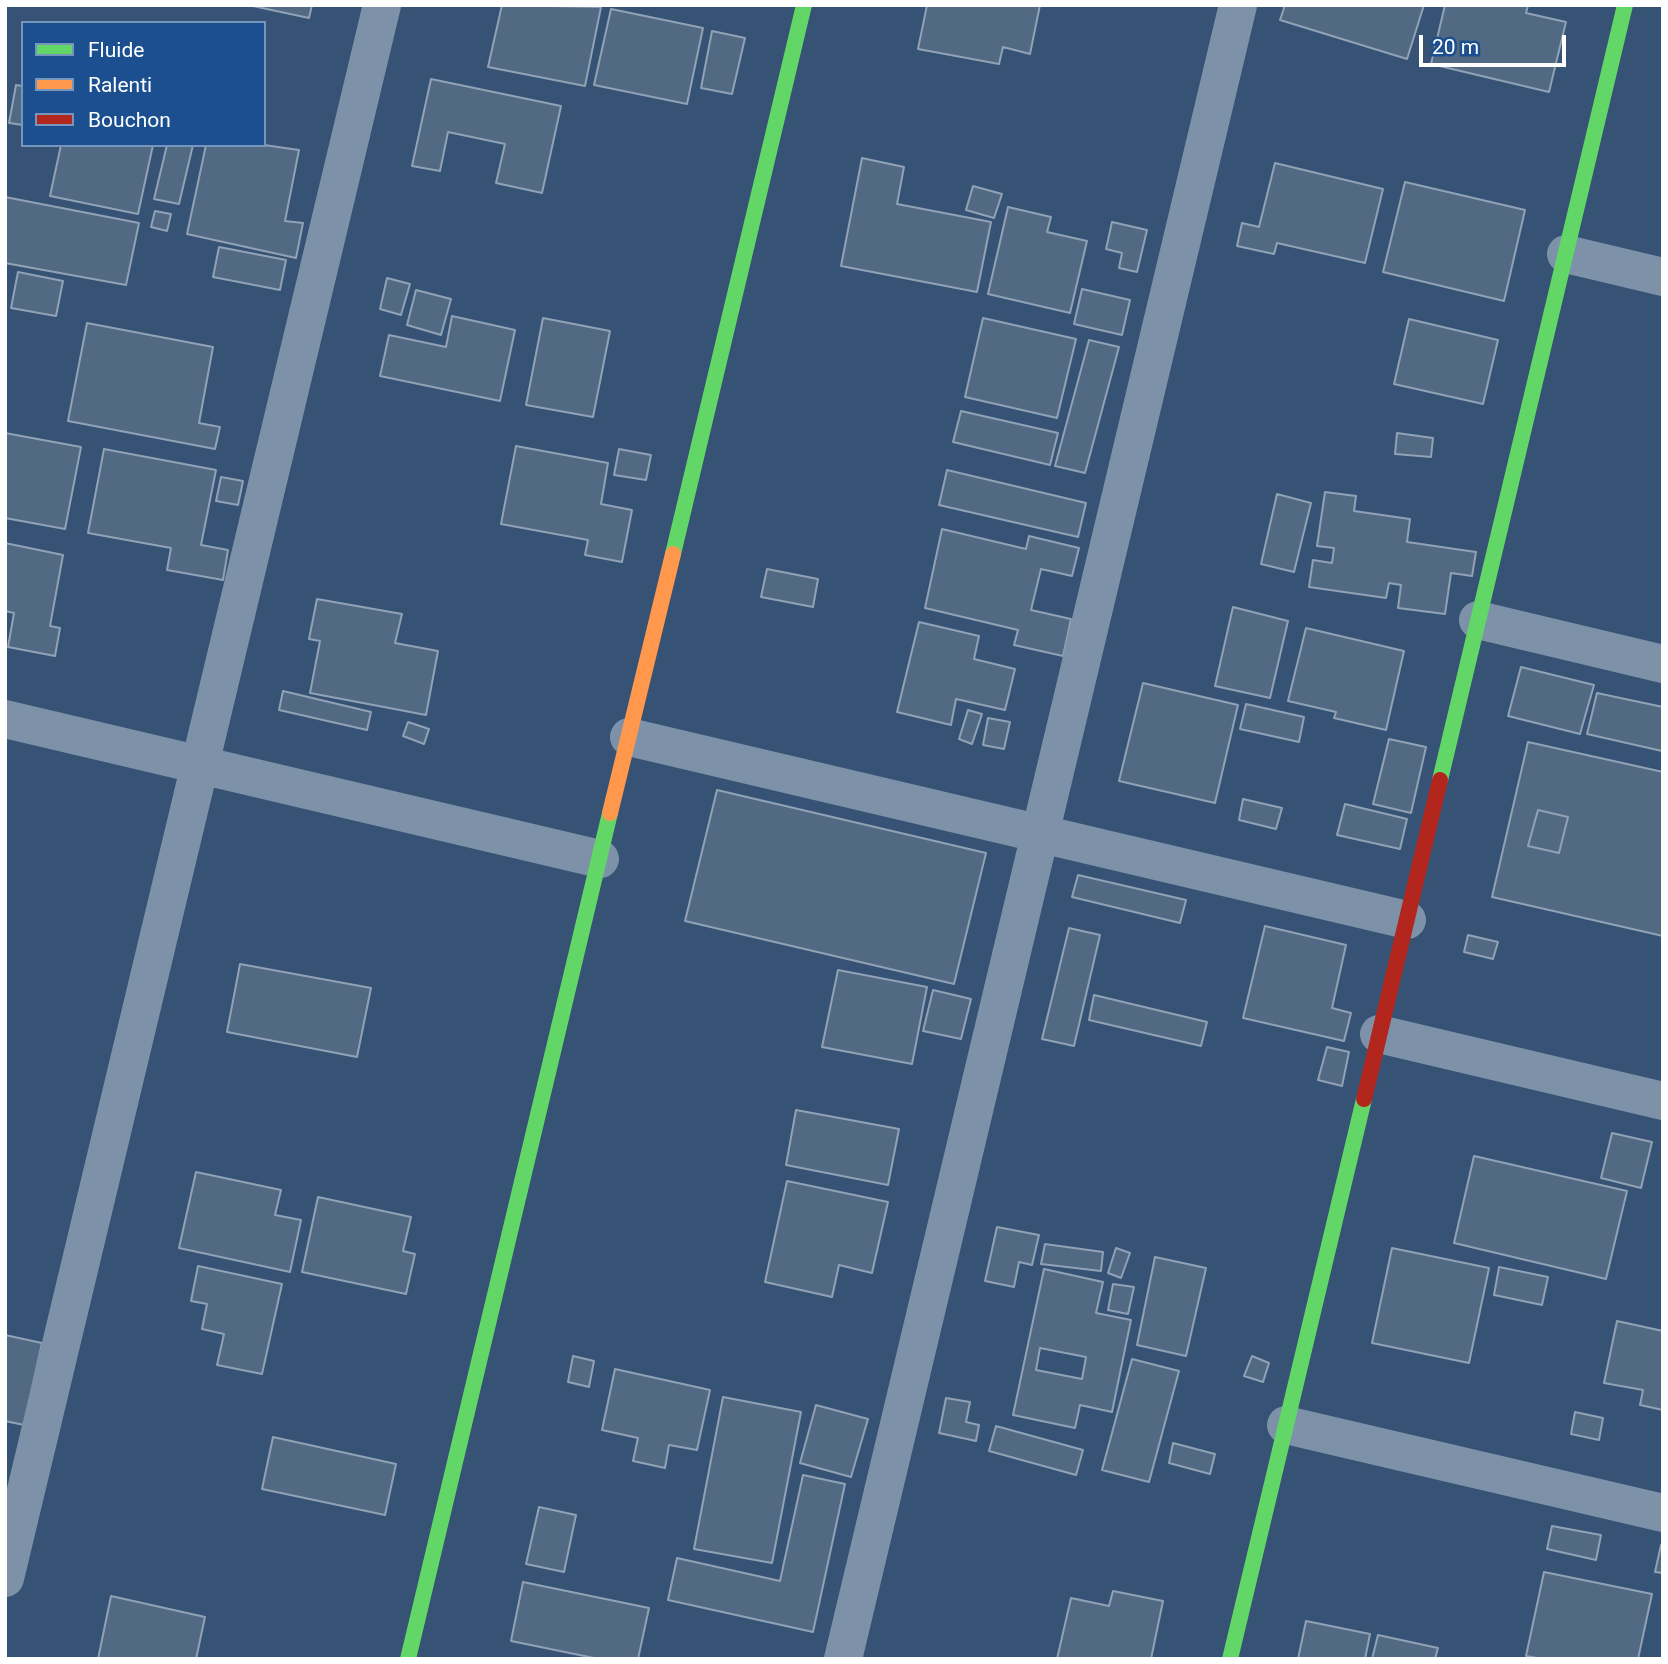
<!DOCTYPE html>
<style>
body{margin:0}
#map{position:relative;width:1668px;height:1664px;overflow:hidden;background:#365274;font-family:Roboto,sans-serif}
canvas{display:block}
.frame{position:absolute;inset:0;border:7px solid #fff;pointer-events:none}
.legend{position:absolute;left:21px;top:21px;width:245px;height:126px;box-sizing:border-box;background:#1b4f8f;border:2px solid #7695bc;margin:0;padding:9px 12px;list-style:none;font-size:21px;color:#fff}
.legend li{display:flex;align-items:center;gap:14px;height:35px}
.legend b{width:35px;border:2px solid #7695bc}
.scale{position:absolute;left:1419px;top:35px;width:147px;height:32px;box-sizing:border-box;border:4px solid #fff;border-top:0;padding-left:9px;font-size:21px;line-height:24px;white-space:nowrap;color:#fff;-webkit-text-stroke:5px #1b4f8f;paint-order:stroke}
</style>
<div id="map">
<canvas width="1668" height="1664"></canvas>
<div class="frame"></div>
<ul class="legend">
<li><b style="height:9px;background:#63d668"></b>Fluide</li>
<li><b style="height:9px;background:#ff974d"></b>Ralenti</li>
<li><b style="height:9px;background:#b3261e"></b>Bouchon</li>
</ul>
<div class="scale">20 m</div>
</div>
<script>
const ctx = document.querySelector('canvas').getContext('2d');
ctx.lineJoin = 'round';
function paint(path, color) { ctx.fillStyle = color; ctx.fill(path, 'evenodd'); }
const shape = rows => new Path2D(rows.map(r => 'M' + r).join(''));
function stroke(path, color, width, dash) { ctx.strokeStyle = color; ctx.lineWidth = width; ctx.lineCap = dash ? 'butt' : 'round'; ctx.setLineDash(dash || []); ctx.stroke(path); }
const building = shape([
 [248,5,312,5,309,18,248,5],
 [502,5,601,7,585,86,488,67,502,5],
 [927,5,1040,5,1030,54,1003,47,999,64,918,49,927,5],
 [1285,5,1424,5,1407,59,1280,20,1285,5],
 [1445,5,1528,5,1526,13,1566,22,1549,92,1431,64,1445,5],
 [611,9,703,28,687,104,594,85,611,9],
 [712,31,745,38,732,94,701,88,712,31],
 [431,79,561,106,542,193,496,183,505,144,448,132,440,171,412,166,431,79],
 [16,85,23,86,23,125,9,123,16,85],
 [61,145,153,145,138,214,50,196,61,145],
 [167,145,193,145,179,204,154,199,167,145],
 [206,145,264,145,299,150,285,221,303,223,296,258,187,234,206,145],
 [862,158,904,167,897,204,991,222,977,292,841,266,862,158],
 [1275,163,1383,189,1365,263,1277,243,1274,254,1237,246,1242,223,1259,227,1275,163],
 [1405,182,1525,210,1504,301,1383,272,1405,182],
 [973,186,1002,194,994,218,966,210,973,186],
 [5,197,139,223,126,285,5,263,5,197],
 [1008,207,1051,217,1047,232,1087,241,1070,313,988,294,1008,207],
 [155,211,171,214,167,231,151,227,155,211],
 [1112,222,1147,230,1137,272,1119,268,1122,253,1106,249,1112,222],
 [219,247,286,260,280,290,213,277,219,247],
 [18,272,63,281,56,316,11,308,18,272],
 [387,278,410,284,401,315,380,309,387,278],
 [1082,289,1130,300,1122,335,1074,324,1082,289],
 [416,290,451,299,441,335,407,325,416,290],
 [452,316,515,330,500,401,380,376,389,335,446,347,452,316],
 [543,318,610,331,593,417,526,405,543,318],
 [983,318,1076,339,1057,418,965,397,983,318],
 [1409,319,1498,340,1483,404,1394,384,1409,319],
 [87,323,213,347,199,423,220,427,215,449,68,421,87,323],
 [1089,340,1119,347,1085,473,1055,466,1089,340],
 [961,411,1058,433,1050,465,953,442,961,411],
 [5,433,81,447,65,529,5,518,5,433],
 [1397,433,1433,438,1431,457,1395,454,1397,433],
 [516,446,608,463,601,504,632,510,622,562,585,555,588,540,501,524,516,446],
 [104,449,216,470,201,545,228,550,223,580,167,570,171,548,88,533,104,449],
 [619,449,651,455,646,480,614,475,619,449],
 [947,470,1086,503,1078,537,939,505,947,470],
 [221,477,243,481,238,505,216,501,221,477],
 [1325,492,1356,496,1354,511,1410,519,1407,542,1476,552,1472,576,1451,573,1445,614,1398,608,1401,585,1389,583,1386,598,1309,587,1313,560,1332,563,1334,548,1317,546,1325,492],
 [1277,494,1311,503,1294,572,1261,564,1277,494],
 [942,529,1026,549,1029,536,1079,548,1072,576,1041,569,1031,610,1071,619,1063,656,1014,645,1018,630,925,608,942,529],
 [5,543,63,555,50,626,60,628,55,656,8,647,14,613,5,611,5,543],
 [767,569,818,579,813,607,761,597,767,569],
 [317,599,402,614,395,643,438,651,426,715,310,693,320,641,309,639,317,599],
 [1233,607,1288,621,1270,698,1215,686,1233,607],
 [919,622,979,636,974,659,1015,669,1005,710,956,699,951,725,897,712,919,622],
 [1306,628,1404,651,1386,730,1334,718,1336,712,1288,701,1306,628],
 [1521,667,1594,685,1580,734,1508,716,1521,667],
 [1143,683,1238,705,1215,803,1119,781,1143,683],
 [283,691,371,712,367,730,279,710,283,691],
 [1597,693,1663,707,1662,751,1587,734,1597,693],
 [1246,704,1304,717,1299,742,1240,729,1246,704],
 [968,710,982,714,972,744,959,739,968,710],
 [988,718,1010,722,1004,749,983,745,988,718],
 [408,722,429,729,424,744,403,736,408,722],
 [1389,739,1426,747,1411,813,1373,804,1389,739],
 [1528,742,1663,772,1663,936,1492,897,1528,742],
 [1538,810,1568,817,1559,853,1528,846,1538,810],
 [717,790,986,853,954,984,685,921,717,790],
 [1243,799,1282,808,1276,829,1239,820,1243,799],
 [1345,804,1407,819,1400,849,1337,835,1345,804],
 [1538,810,1568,817,1559,853,1528,846,1538,810],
 [1078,875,1186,900,1180,923,1072,897,1078,875],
 [1265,926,1346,945,1332,1008,1351,1013,1344,1041,1243,1018,1265,926],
 [1069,928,1100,935,1074,1046,1042,1039,1069,928],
 [1468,935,1498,942,1493,959,1464,952,1468,935],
 [240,964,371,988,357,1057,227,1032,240,964],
 [838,970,927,987,912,1064,822,1047,838,970],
 [933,990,971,999,961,1039,923,1031,933,990],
 [1094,995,1207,1022,1201,1046,1089,1020,1094,995],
 [1327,1047,1349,1052,1342,1086,1318,1080,1327,1047],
 [796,1110,899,1129,888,1185,786,1165,796,1110],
 [1612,1133,1652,1142,1641,1188,1601,1178,1612,1133],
 [1474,1156,1627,1191,1606,1279,1454,1243,1474,1156],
 [196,1172,281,1190,275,1215,301,1220,290,1272,179,1248,196,1172],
 [787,1181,888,1202,872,1273,839,1265,832,1297,765,1282,787,1181],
 [318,1197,411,1217,403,1251,415,1254,406,1294,302,1272,318,1197],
 [997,1227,1039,1235,1032,1265,1019,1262,1014,1287,985,1281,997,1227],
 [1045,1244,1103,1252,1101,1271,1041,1264,1045,1244],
 [1116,1248,1130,1253,1121,1278,1108,1273,1116,1248],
 [1392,1248,1489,1268,1469,1363,1372,1343,1392,1248],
 [1155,1257,1206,1268,1186,1356,1137,1345,1155,1257],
 [198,1266,282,1284,262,1374,217,1365,224,1334,202,1329,207,1304,191,1301,198,1266],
 [1499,1267,1548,1277,1542,1305,1494,1295,1499,1267],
 [1044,1269,1103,1282,1096,1313,1131,1320,1112,1412,1080,1405,1075,1428,1013,1415,1044,1269],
 [1040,1348,1086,1357,1082,1379,1036,1370,1040,1348],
 [1113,1284,1134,1287,1128,1314,1108,1310,1113,1284],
 [1617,1321,1663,1331,1663,1410,1640,1405,1643,1390,1604,1383,1617,1321],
 [5,1335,42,1343,24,1425,5,1421,5,1335],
 [573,1356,594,1361,589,1387,568,1382,573,1356],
 [1252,1356,1269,1363,1263,1382,1244,1376,1252,1356],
 [1132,1359,1179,1371,1149,1482,1102,1470,1132,1359],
 [615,1369,710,1390,697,1450,669,1445,665,1468,633,1461,638,1438,602,1430,615,1369],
 [723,1397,801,1412,772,1563,694,1549,723,1397],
 [946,1398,970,1402,966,1422,979,1425,976,1441,939,1433,946,1398],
 [816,1405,868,1419,851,1477,800,1463,816,1405],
 [1575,1412,1603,1418,1599,1440,1571,1434,1575,1412],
 [996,1426,1083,1450,1076,1475,989,1451,996,1426],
 [273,1437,396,1464,385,1515,262,1489,273,1437],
 [1173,1443,1215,1454,1210,1474,1169,1463,1173,1443],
 [803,1475,845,1484,813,1632,668,1600,677,1558,780,1581,803,1475],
 [539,1507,576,1515,564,1572,526,1564,539,1507],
 [1552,1526,1601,1535,1596,1560,1547,1549,1552,1526],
 [1661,1545,1663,1545,1663,1573,1655,1572,1661,1545],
 [1544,1572,1652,1594,1638,1659,1542,1659,1526,1656,1544,1572],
 [523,1582,649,1608,638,1659,599,1659,511,1641,523,1582],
 [1113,1591,1163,1601,1151,1659,1057,1659,1071,1598,1109,1606,1113,1591],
 [111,1596,205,1617,196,1659,98,1659,111,1596],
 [1306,1621,1370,1634,1365,1659,1298,1659,1306,1621],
 [1378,1635,1438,1648,1435,1659,1372,1659,1378,1635]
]);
const street = shape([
 [1566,254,1663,277],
 [1478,620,1663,664],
 [5,719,600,859],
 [629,737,1407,920],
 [1379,1034,1663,1101],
 [1286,1425,1663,1513],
 [5,1578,382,5],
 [843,1659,1238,5]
]);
const fast = shape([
 [673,554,804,5],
 [1440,780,1625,5],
 [408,1659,610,813],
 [1230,1659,1364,1099]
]);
const slow = shape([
 [610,813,673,554]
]);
const jam = shape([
 [1364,1099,1440,780]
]);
paint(building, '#526984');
stroke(building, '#92a2b6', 2);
stroke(street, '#7d92a8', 38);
stroke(fast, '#63d668', 16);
stroke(slow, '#ff974d', 16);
stroke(jam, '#b3261e', 16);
</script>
